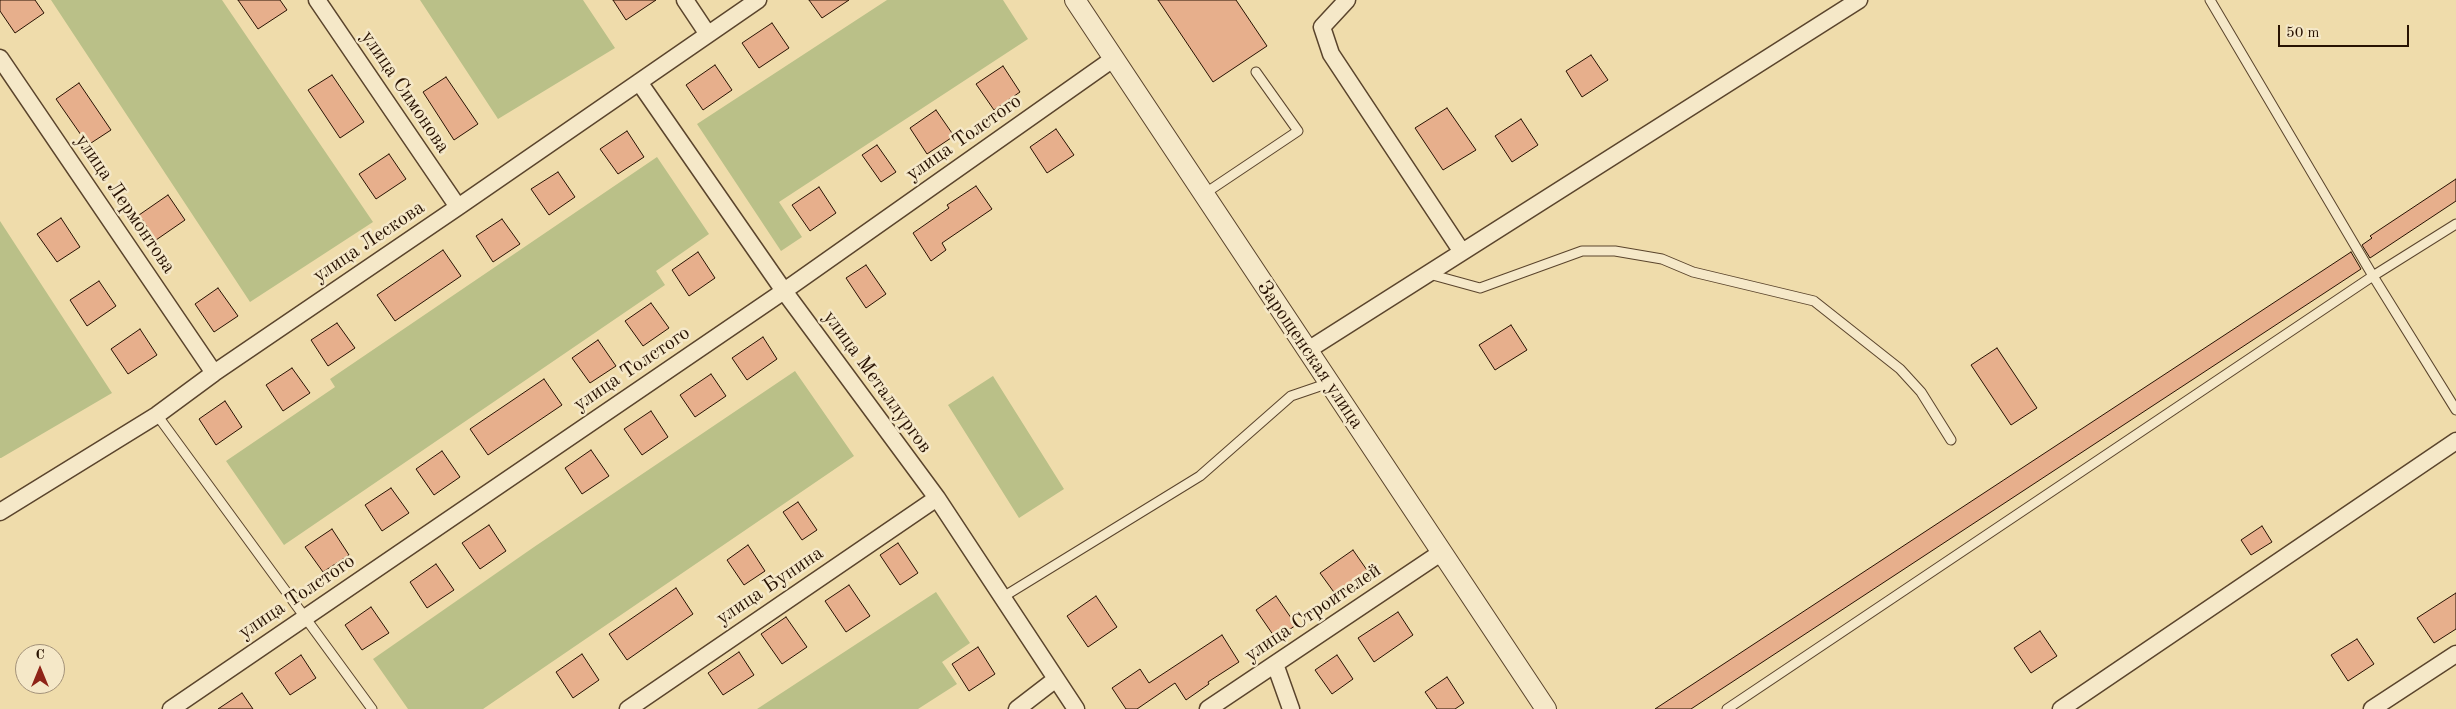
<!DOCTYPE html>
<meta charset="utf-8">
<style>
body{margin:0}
#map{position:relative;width:2456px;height:709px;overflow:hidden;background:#efdcab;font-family:"Old Standard TT",serif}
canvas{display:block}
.north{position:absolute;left:15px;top:644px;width:50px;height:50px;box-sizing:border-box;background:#f5e8c8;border:1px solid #a39279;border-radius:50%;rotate:0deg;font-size:14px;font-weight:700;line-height:20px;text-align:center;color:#281202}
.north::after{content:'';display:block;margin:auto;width:18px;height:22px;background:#8f2418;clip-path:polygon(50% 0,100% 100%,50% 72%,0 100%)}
.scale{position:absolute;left:2278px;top:25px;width:131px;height:22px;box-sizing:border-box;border:2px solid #281202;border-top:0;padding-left:6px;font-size:15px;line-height:18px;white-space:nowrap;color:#281202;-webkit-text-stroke:4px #f5e8c8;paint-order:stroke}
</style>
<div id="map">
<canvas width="2456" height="709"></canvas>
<div class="north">С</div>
<div class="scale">50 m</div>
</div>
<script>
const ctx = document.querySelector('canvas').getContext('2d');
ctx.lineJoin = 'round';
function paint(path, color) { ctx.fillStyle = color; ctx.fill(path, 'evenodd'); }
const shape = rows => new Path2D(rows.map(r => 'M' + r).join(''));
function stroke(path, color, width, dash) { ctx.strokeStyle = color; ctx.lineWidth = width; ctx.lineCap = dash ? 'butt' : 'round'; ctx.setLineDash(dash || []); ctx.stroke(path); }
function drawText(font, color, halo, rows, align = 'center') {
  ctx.font = font + ' "Old Standard TT",serif'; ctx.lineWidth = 5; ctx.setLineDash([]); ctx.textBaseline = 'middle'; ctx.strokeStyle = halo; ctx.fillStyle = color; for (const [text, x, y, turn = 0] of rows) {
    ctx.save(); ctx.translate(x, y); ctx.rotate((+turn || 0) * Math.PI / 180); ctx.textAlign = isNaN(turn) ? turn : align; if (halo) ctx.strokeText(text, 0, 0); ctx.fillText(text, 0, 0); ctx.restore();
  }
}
const green = shape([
 [51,0,222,0,373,222,250,302],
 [420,0,583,0,615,48,498,119],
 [887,0,1003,0,1028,39,779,202,802,237,781,251,697,124],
 [657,157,709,234,656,271,665,285,284,545,226,461,335,387,330,379],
 [0,221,112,393,1,458,0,458],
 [795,371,854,456,483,709,408,709,373,659,534,547],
 [993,376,1064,489,1019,518,948,405],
 [936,592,970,643,942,662,957,684,918,709,757,709]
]);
const building = shape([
 [0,0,35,0,44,13,15,33,0,11,0,0],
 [238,0,280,0,287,10,258,29,238,0],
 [613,0,656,0,626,20,613,0],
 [809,0,849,0,822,18,809,0],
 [1158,0,1236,0,1267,46,1213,82,1158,0],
 [772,23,789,48,759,68,742,43,772,23],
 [1591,55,1608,80,1582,97,1566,71,1591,55],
 [715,65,732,90,703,110,686,85,715,65],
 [1003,66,1020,92,994,110,976,84,1003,66],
 [332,75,364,122,340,138,308,90,332,75],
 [446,77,478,124,454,140,423,92,446,77],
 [79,83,111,130,88,145,56,99,79,83],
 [1447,108,1476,150,1443,170,1415,128,1447,108],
 [936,110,954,136,927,154,910,128,936,110],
 [1521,119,1538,145,1512,162,1495,136,1521,119],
 [1056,129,1074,155,1047,173,1030,147,1056,129],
 [627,131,644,157,618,174,600,149,627,131],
 [877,145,896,172,881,182,862,155,877,145],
 [389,154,406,179,376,199,359,174,389,154],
 [558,172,575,197,549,215,531,189,558,172],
 [2456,179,2456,201,2370,258,2362,245,2372,238,2370,236,2456,179],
 [976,186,992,209,942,243,946,250,931,261,913,233,949,208,947,205,976,186],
 [819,187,836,213,810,231,792,205,819,187],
 [168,195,185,220,156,240,139,215,168,195],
 [61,218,80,247,57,262,37,234,61,218],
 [502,219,520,244,493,262,476,236,502,219],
 [443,250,461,276,395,321,377,295,443,250],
 [698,252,715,278,689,296,672,270,698,252],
 [2351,252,2361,269,1691,709,1655,709,2351,252],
 [866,265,886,294,866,308,846,278,866,265],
 [99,281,116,306,87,326,70,300,99,281],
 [218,288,238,316,214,332,195,304,218,288],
 [651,303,669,328,643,346,625,321,651,303],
 [337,323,355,348,328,366,311,340,337,323],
 [1511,325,1527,350,1495,370,1479,345,1511,325],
 [140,329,157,355,128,374,111,349,140,329],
 [763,337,777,359,747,380,732,358,763,337],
 [598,340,616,366,590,383,572,358,598,340],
 [1997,348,2037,408,2011,425,1971,365,1997,348],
 [292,368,310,393,283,411,266,385,292,368],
 [711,374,726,396,695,417,680,395,711,374],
 [544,379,562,405,488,455,470,429,544,379],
 [225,401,242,427,216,445,199,419,225,401],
 [651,411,668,437,642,455,624,429,651,411],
 [591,450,609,476,582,494,565,468,591,450],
 [442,451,460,477,434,495,416,469,442,451],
 [391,488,409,513,382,531,365,505,391,488],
 [798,502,817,530,802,540,783,512,798,502],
 [489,525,506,551,480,569,462,543,489,525],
 [2262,526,2272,542,2251,555,2241,540,2262,526],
 [332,529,349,555,323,572,305,547,332,529],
 [898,543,918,573,900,585,880,555,898,543],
 [748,545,765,571,744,585,727,560,748,545],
 [1353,550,1369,573,1336,595,1320,573,1353,550],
 [436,564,454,590,427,608,410,582,436,564],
 [849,585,870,616,846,632,825,601,849,585],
 [676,588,693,614,627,660,609,634,676,588],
 [2456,593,2456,629,2434,643,2417,618,2456,593],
 [1096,596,1117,627,1088,647,1067,616,1096,596],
 [1276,596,1296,625,1276,639,1256,610,1276,596],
 [371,607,389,633,362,650,345,625,371,607],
 [1398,612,1413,635,1374,662,1358,638,1398,612],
 [786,617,807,647,782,664,761,634,786,617],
 [2040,631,2057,656,2031,673,2014,648,2040,631],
 [1222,635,1239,662,1208,682,1209,684,1186,700,1175,683,1137,709,1126,709,1112,688,1140,669,1149,683,1222,635],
 [2357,639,2374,664,2348,681,2331,655,2357,639],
 [978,647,995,674,969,691,952,664,978,647],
 [739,652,754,675,723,695,708,673,739,652],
 [582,654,599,680,573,698,556,672,582,654],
 [301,655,316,678,290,695,275,673,301,655],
 [1337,655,1353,679,1332,694,1315,670,1337,655],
 [1447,677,1464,703,1455,709,1437,709,1425,692,1447,677],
 [242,693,253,709,218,709,242,693]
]);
const service = shape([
 [2210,0,2373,276,2456,410],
 [1204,194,1298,131,1256,72],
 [1429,274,1480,288,1582,251,1615,251,1662,259,1693,272,1814,301,1900,369,1921,392,1951,440],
 [157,415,372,709],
 [1003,597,1200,476,1291,396,1329,383],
 [1727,709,2373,276,2456,224]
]);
const minor = shape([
 [317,0,458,207],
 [685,0,707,33],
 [1347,0,1322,27,1331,54,1462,252],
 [0,58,214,373],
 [639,82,784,291,937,498,1076,709],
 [1308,350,1859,0],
 [0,512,157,415,214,373,458,207,758,0],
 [1275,664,1291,709],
 [171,709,784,291,1113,59],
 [628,709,937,498],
 [1017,709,1056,679],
 [1208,709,1442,552],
 [2061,709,2456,441],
 [2372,709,2456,654]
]);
const tertiary = shape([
 [1075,0,1546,709]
]);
const streetNames = [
 ["улица Симонова",405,92,56],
 ["улица Толстого",964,138,-35],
 ["улица Лермонтова",125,204,56],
 ["улица Лескова",369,242,-34],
 ["Зарощенская улица",1310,355,56],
 ["улица Толстого",632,369,-34],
 ["улица Металлургов",877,382,54],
 ["улица Бунина",770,586,-34],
 ["улица Толстого",297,597,-34],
 ["улица Строителей",1313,613,-34]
];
paint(green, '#bac088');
paint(building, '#e7af8c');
stroke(building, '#281202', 1);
stroke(service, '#5a442c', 11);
stroke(minor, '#5a442c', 19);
stroke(tertiary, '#5a442c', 22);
stroke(service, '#f5e8c8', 9);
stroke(minor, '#f5e8c8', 16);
stroke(tertiary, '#f5e8c8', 20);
drawText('20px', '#281202', '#f5e8c8', streetNames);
</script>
